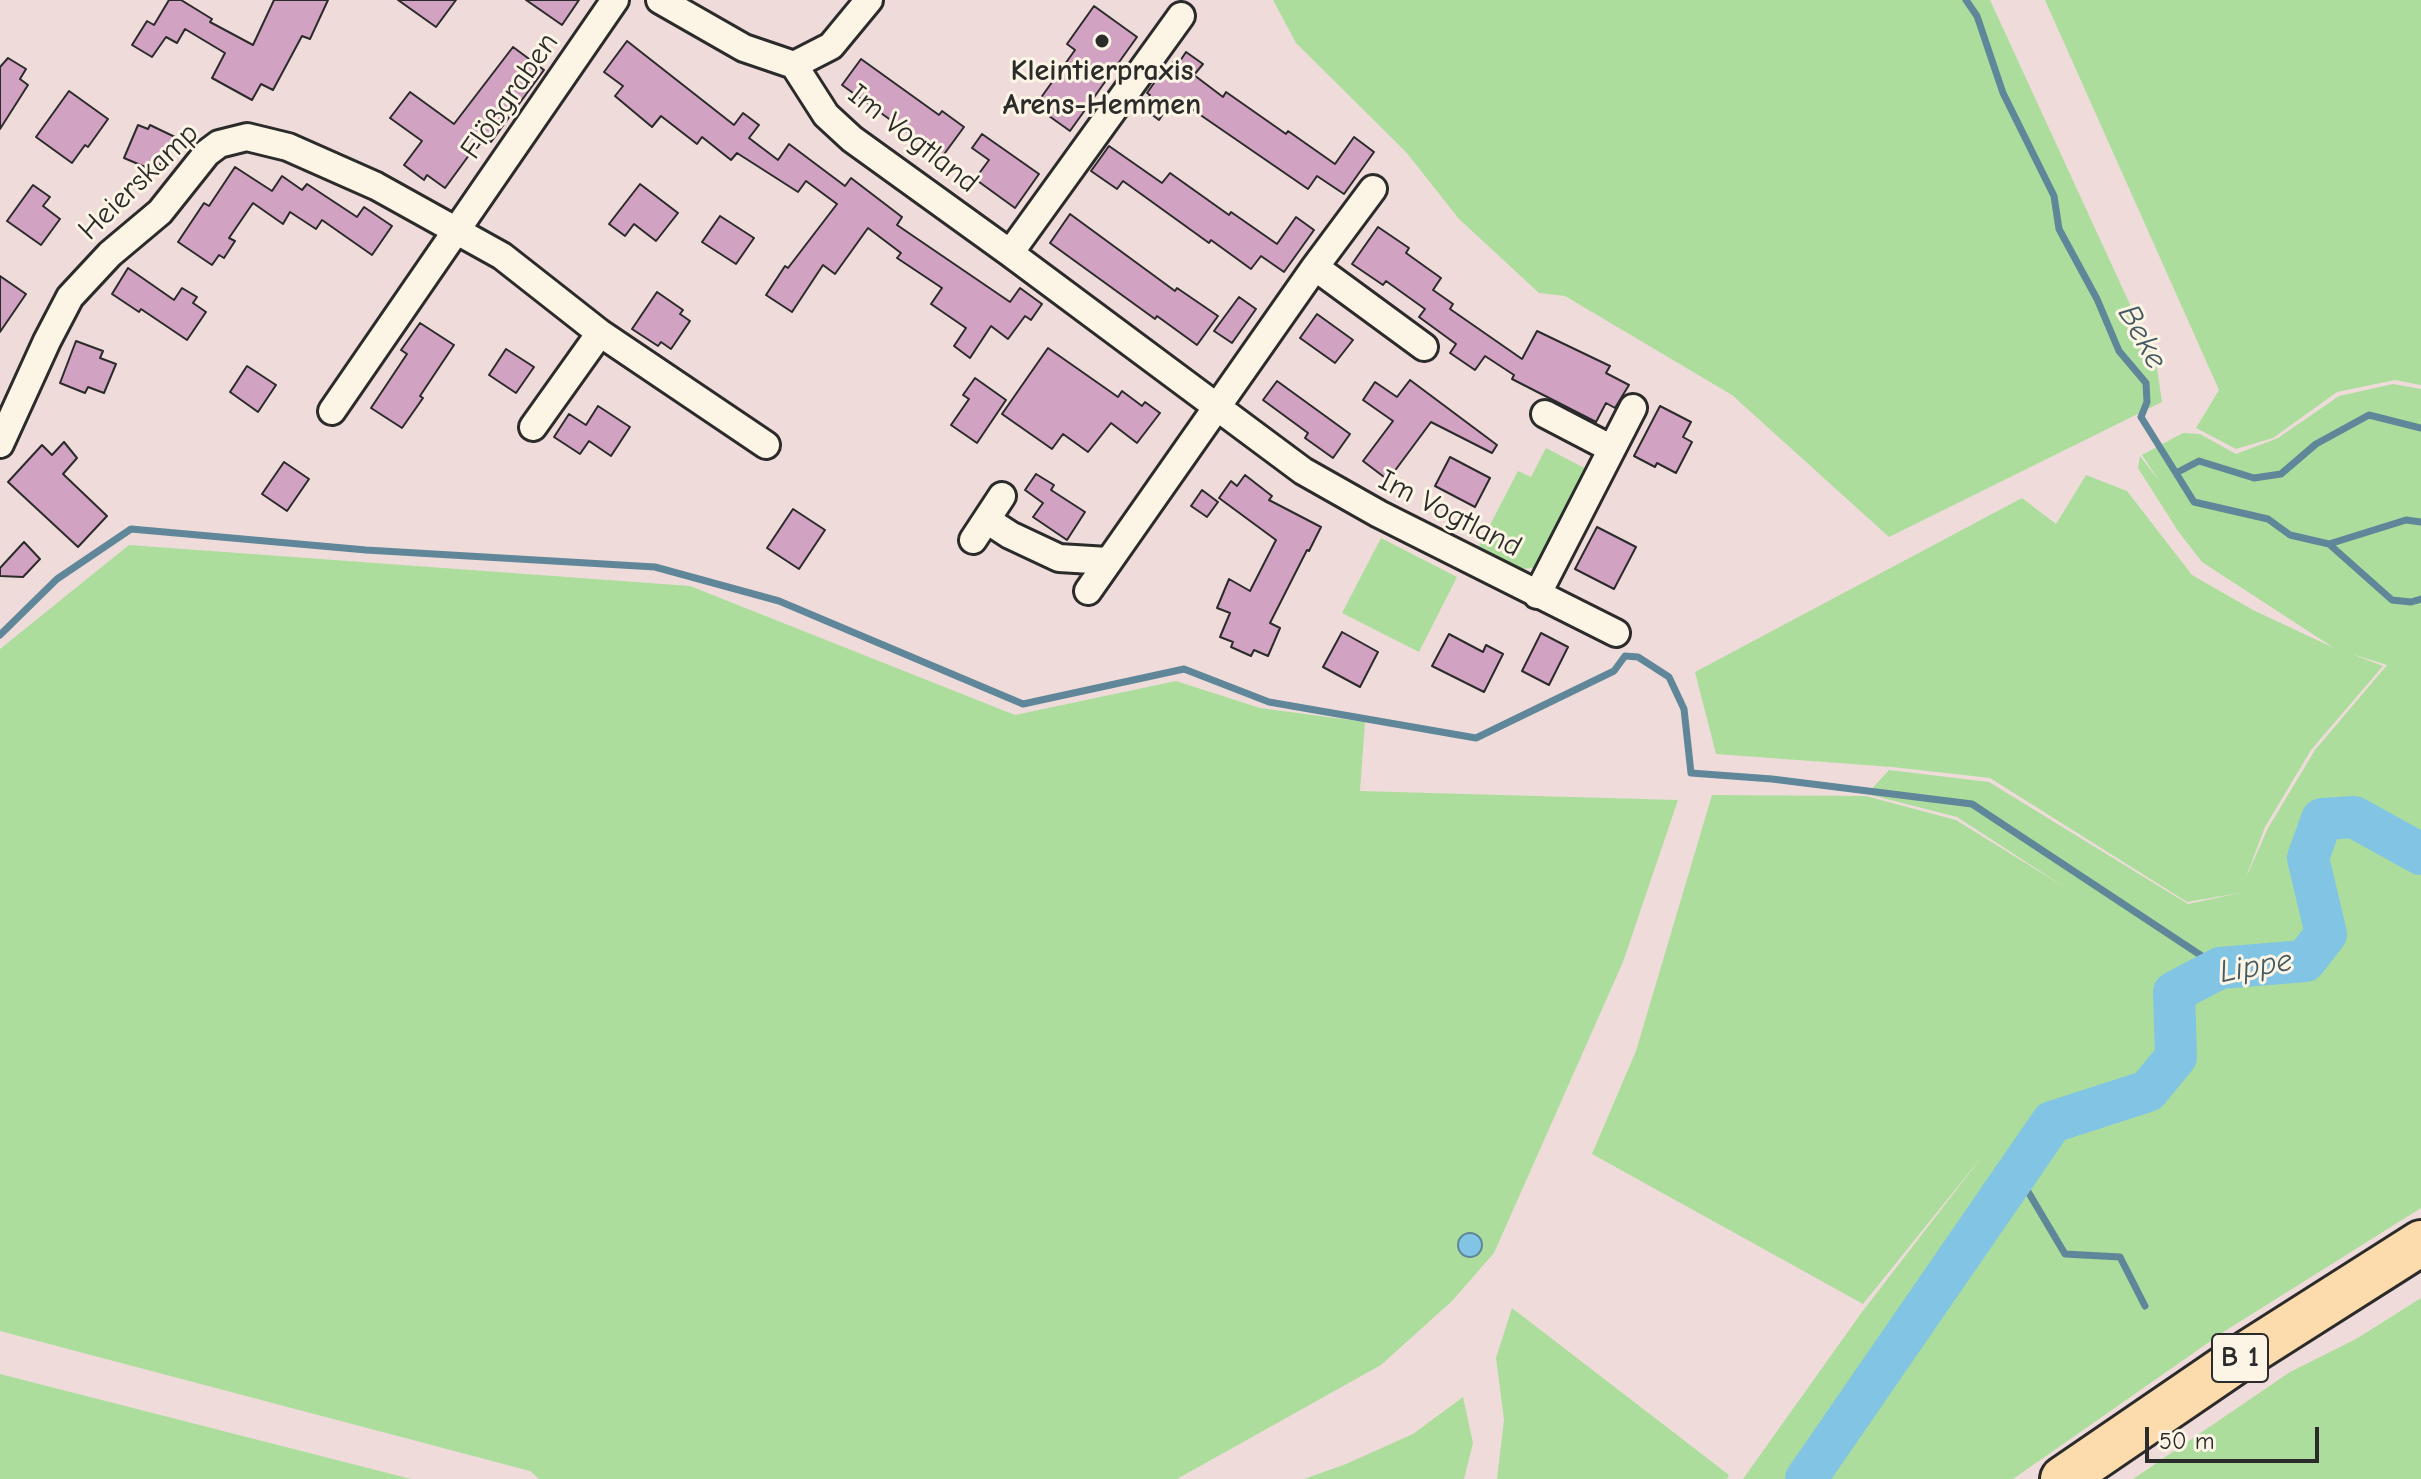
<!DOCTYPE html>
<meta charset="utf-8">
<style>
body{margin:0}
#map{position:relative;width:2421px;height:1479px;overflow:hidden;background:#efdcda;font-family:"Comic Neue",sans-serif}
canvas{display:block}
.scale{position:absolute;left:2145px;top:1427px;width:174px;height:36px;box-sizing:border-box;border:4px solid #2b2b2b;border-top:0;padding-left:10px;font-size:24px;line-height:28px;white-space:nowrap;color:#2b2b2b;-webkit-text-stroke:6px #fcf5e5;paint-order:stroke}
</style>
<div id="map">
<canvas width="2421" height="1479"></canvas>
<div class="scale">50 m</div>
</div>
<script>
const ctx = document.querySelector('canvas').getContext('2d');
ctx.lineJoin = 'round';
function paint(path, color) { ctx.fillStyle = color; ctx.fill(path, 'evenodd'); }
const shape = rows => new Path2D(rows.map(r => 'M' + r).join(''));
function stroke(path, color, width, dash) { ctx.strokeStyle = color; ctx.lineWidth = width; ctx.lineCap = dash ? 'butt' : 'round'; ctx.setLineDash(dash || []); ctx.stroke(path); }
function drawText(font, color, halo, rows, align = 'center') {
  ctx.font = font + ' "Comic Neue",sans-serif'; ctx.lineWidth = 6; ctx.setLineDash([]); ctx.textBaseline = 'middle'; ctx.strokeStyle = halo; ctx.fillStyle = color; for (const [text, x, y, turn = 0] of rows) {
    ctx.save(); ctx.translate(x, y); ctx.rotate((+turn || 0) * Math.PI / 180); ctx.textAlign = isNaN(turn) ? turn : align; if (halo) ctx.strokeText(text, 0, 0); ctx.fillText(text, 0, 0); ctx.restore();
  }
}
const green = shape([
 [1273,0,1990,0,2156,361,2162,402,1889,537,1732,395,1565,296,1539,293,1459,219,1406,152,1296,43],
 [2045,0,2421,0,2421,385,2395,380,2337,392,2273,438,2236,449,2196,428,2219,390],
 [2393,384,2421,389,2421,1208,2225,1331,2013,1479,1743,1479,1862,1312,1984,1154,1863,1304,1592,1154,1636,1051,1712,795,1866,796,1956,820,2066,888,1957,817,1867,794,1889,770,1989,782,2188,904,2240,893,2187,902,1990,778,1892,767,1716,754,1695,672,2022,498,2056,524,2086,475,2127,491,2192,575,2253,610,2334,648,2202,562,2178,531,2138,468,2140,456,2160,482,2142,455,2183,433,2200,434,2236,454,2278,438,2339,396],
 [2352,654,2387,665,2315,750,2268,828,2245,880,2265,827,2311,750,2383,666],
 [1546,448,1592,472,1543,567,1521,569,1479,546,1518,471,1531,477],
 [1381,538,1457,577,1419,652,1342,613],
 [129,545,690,586,1015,715,1176,681,1260,708,1365,722,1360,791,1678,800,1623,962,1494,1253,1452,1301,1381,1365,1177,1479,539,1479,530,1471,0,1331,0,649],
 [2421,1298,2421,1479,2133,1479,2290,1372,2356,1339],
 [1512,1308,1729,1475,1727,1479,1497,1479,1504,1420,1496,1358],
 [0,1374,411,1479,0,1479],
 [1463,1397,1473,1443,1464,1479,1304,1479,1346,1464,1413,1434]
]);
const water = shape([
 '1458 1245a12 12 0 1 1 24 0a12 12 0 1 1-24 0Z'
]);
const stream = shape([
 [1966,0,1977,16,2003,93,2054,196,2059,229,2097,299,2119,351,2146,383,2147,402,2141,417,2194,502,2268,519,2290,535,2329,544,2392,600,2411,602,2421,599],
 [2176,473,2199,461,2254,478,2281,474,2316,444,2369,415,2421,428],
 [2329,544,2406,520,2421,522],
 [0,635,57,579,131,529,366,550,655,567,779,601,1023,704,1184,669,1269,702,1476,738,1614,671,1625,656,1638,657,1669,677,1684,709,1691,773,1772,779,1972,804,2220,968],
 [2017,1173,2065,1254,2120,1257,2145,1306]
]);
const river = shape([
 [1806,1479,2052,1122,2148,1091,2176,1057,2174,992,2220,968,2305,961,2326,934,2308,858,2322,819,2354,817,2421,854]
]);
const building = shape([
 [169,0,181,0,212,19,210,22,253,45,274,0,328,0,310,39,302,36,273,90,261,84,252,100,212,78,225,53,185,29,177,43,166,37,152,57,132,45,147,21,154,25,169,0],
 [398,0,456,0,436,27,398,0],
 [526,0,579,0,562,25,526,0],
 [1094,6,1137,37,1070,131,1035,106,1075,50,1067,44,1094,6],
 [627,41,734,125,743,113,759,125,749,138,778,160,789,144,845,186,851,178,902,217,897,225,1010,302,1020,288,1042,304,1031,320,1025,316,1008,339,991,326,970,358,954,346,966,328,931,304,942,288,897,258,901,253,868,228,835,274,823,265,792,312,766,295,785,266,788,268,837,204,806,181,798,192,737,153,731,160,702,137,697,144,661,116,652,127,615,96,623,86,604,72,627,41],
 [513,47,544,70,491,142,485,137,477,148,475,147,445,188,427,175,424,180,404,165,422,141,390,118,410,92,454,124,513,47],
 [1186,52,1203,64,1194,75,1223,97,1226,92,1286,134,1288,131,1335,164,1354,137,1374,152,1344,194,1317,176,1308,189,1183,103,1176,113,1167,108,1159,120,1142,107,1150,95,1147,93,1159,76,1162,78,1174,61,1178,64,1186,52],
 [8,58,26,69,20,79,28,85,0,129,0,67,8,58],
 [861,59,939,115,942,111,964,127,942,157,842,85,861,59],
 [69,91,108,119,88,147,85,145,72,163,36,137,69,91],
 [138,125,148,129,150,125,175,137,164,163,161,162,157,172,124,158,138,125],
 [982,134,1039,174,1015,208,975,179,989,160,972,148,982,134],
 [1109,146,1162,183,1170,173,1229,215,1231,212,1277,244,1296,217,1314,230,1284,272,1261,256,1251,269,1211,240,1209,243,1123,181,1117,189,1091,171,1109,146],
 [235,167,272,191,282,176,302,190,307,184,357,217,364,207,392,226,372,255,322,220,316,229,290,212,283,224,253,203,229,238,235,241,224,258,219,255,212,265,178,242,204,203,209,206,235,167],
 [640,184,678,213,656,241,634,224,625,236,609,224,640,184],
 [33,185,50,197,43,206,60,219,41,245,7,221,33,185],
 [1070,214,1175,291,1177,288,1218,316,1197,345,1157,316,1155,319,1050,243,1070,214],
 [720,216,754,238,736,264,702,242,720,216],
 [1378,227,1409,248,1406,253,1441,278,1433,290,1453,304,1450,309,1522,359,1537,331,1610,366,1606,373,1629,385,1615,408,1606,403,1596,422,1512,379,1514,375,1485,356,1475,370,1450,353,1456,344,1419,317,1425,309,1386,281,1383,285,1352,264,1378,227],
 [128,268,174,300,182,288,197,297,193,303,206,312,187,340,141,309,139,312,112,294,128,268],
 [0,276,26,294,0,332,0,276],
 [657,292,683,310,680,314,690,321,671,349,661,342,658,346,632,329,657,292],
 [1239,297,1256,309,1232,343,1214,331,1239,297],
 [1317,314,1353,340,1335,363,1300,338,1317,314],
 [420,323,454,345,420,396,423,398,402,428,371,408,407,354,401,350,420,323],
 [76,341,103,351,100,358,116,364,104,393,88,387,85,393,60,383,76,341],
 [1048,348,1118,397,1122,391,1142,406,1145,402,1160,413,1137,443,1111,423,1088,452,1063,434,1052,449,1002,414,1048,348],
 [506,349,534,367,516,393,489,375,506,349],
 [247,366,276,385,258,412,230,392,247,366],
 [975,378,1006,400,977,443,951,425,969,399,963,395,975,378],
 [1410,380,1497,445,1492,453,1431,422,1388,480,1363,461,1393,421,1363,400,1375,382,1397,397,1410,380],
 [1277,381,1350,434,1333,458,1305,438,1308,433,1263,400,1277,381],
 [598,406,630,427,611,456,589,441,580,454,554,437,569,414,586,425,598,406],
 [1660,406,1691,422,1683,437,1692,442,1676,473,1657,463,1655,467,1634,456,1660,406],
 [64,442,77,458,63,474,107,516,78,547,8,482,42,445,52,455,64,442],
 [1450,457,1490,478,1475,507,1435,486,1450,457],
 [284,462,309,479,287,511,262,494,284,462],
 [1036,474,1054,485,1051,490,1085,512,1067,540,1033,517,1043,503,1025,490,1036,474],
 [1245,475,1272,496,1269,500,1321,527,1309,551,1307,550,1270,623,1280,628,1268,656,1254,650,1251,656,1231,647,1233,642,1220,637,1230,613,1217,608,1229,579,1250,591,1276,540,1219,498,1231,481,1237,486,1245,475],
 [1202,490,1218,502,1207,517,1191,506,1202,490],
 [793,509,825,530,799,569,767,548,793,509],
 [1597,527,1636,547,1614,589,1575,569,1597,527],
 [24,542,40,559,23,577,0,576,0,568,24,542],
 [1342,632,1378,652,1360,687,1323,667,1342,632],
 [1541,633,1568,647,1549,685,1522,671,1541,633],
 [1449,634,1483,652,1486,645,1503,654,1484,692,1432,666,1449,634]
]);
const minor = shape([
 [660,0,744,48,794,65,826,115,852,139,1010,253,1303,471,1379,514,1616,633],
 [794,65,831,46,869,0],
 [1010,253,1181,16],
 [1315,267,1424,347],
 [332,411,615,0],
 [1545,414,1612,449],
 [533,427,600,333],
 [0,444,47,341,70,297,110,254,160,212,207,153,219,144,247,137,288,147,376,186,502,256,600,333,766,445],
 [987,520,1010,535,1059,558,1108,561],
 [973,540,1002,496],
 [1088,591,1315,267,1373,189],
 [1537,595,1633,408]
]);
const trunk = shape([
 [2063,1479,2237,1360,2421,1243]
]);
const markers = [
 [1102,41,8,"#2b2b2b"]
];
const shields = [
 [2240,1358,56]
];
const shieldNames = [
 ["B 1",2240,1358]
];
const poiNames = [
 ["Kleintierpraxis",1102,72],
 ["Arens-Hemmen",1102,106]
];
const streetNames = [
 ["Flößgraben",510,96,-55],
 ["Im Vogtland",913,139,38],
 ["Heierskamp",139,182,-44],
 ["Im Vogtland",1450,514,27]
];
const waterNames = [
 ["Beke",2142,337,61],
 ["Lippe",2256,967,-10]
];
paint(green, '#acdd9d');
paint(water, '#82c4e3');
stroke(water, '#5f8799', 2);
stroke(stream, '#5f8799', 7);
stroke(river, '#82c4e3', 42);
paint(building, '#d2a2c2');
stroke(building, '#2b2b2b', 2);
stroke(minor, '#2b2b2b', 32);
stroke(trunk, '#2b2b2b', 50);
stroke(minor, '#fcf5e5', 26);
stroke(trunk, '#fcdcac', 44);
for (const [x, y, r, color] of markers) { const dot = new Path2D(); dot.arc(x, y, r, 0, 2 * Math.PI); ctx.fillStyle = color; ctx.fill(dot); stroke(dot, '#fcf5e5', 3); }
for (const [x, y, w] of shields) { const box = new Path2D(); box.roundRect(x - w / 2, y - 24, w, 48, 6); ctx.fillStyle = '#fcf5e5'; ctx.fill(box); stroke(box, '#2b2b2b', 2); }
drawText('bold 28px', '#2b2b2b', null, shieldNames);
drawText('bold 30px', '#2b2b2b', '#fcf5e5', poiNames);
drawText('30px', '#2b2b2b', '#fcf5e5', streetNames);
drawText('italic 32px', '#455962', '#fcf5e5', waterNames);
</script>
